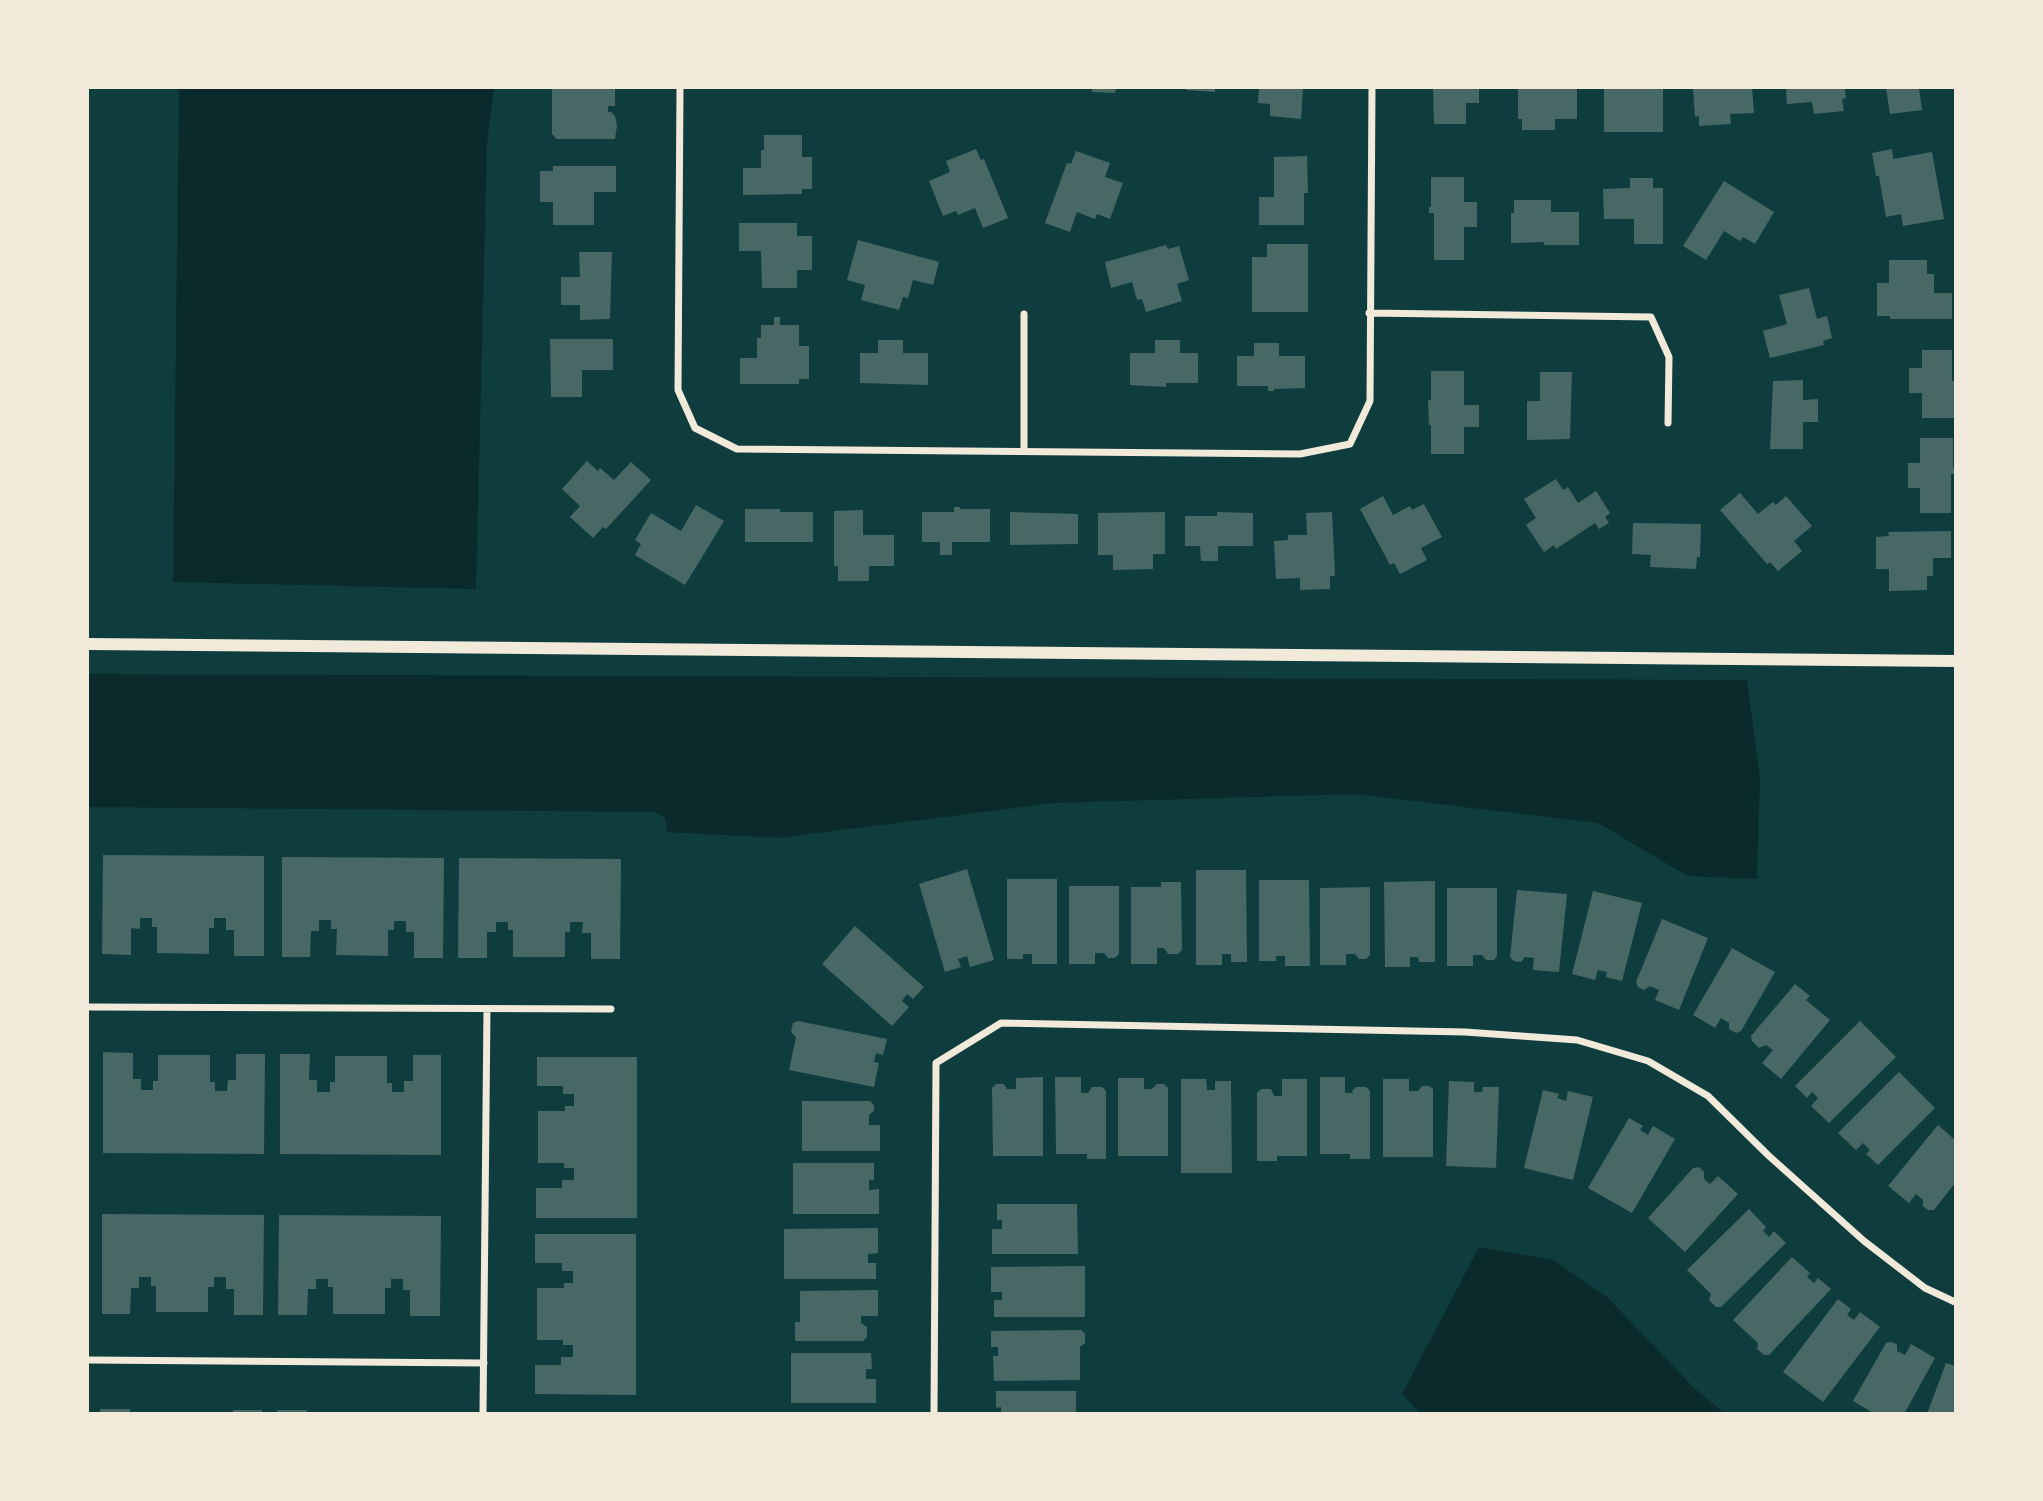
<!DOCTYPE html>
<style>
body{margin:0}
#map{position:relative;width:2043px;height:1501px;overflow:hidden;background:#0f3d3e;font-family:Roboto,sans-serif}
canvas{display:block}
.frame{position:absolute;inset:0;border:89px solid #f1e9da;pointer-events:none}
</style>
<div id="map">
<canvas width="2043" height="1501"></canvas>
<div class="frame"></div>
</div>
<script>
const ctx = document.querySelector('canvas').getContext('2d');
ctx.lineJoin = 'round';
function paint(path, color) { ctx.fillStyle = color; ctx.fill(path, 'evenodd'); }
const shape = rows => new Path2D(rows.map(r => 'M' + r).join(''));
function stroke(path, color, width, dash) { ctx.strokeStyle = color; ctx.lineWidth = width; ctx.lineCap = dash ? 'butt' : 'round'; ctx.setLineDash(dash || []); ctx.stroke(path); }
const water = shape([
 [179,88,494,88,487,143,476,589,173,582],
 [88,674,1747,680,1760,779,1757,879,1688,876,1598,823,1355,794,1054,803,779,838,667,832,665,818,655,812,88,807],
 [1479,1247,1553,1260,1607,1297,1694,1388,1724,1413,1420,1413,1402,1394]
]);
const building = shape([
 [552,88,615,88,615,106,608,106,608,112,611,112,615,116,617,126,615,139,557,139,552,134],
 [1092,88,1116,88,1115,93,1092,92],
 [1186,88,1215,88,1215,92,1186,90],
 [1259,88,1303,88,1301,119,1270,116,1270,104,1258,103],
 [1436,88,1479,88,1479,103,1466,103,1466,124,1434,124,1433,89],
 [1518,88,1577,88,1577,119,1555,119,1555,130,1522,130,1522,119,1518,119],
 [1604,88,1663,88,1663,132,1604,132],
 [1693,88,1752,88,1754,113,1730,114,1731,124,1699,126,1699,116,1695,117],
 [1786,88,1845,88,1846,98,1842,99,1844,111,1814,114,1812,102,1787,104],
 [1886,88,1919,88,1922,110,1890,114],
 [764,135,802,135,802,157,812,157,812,189,802,189,802,194,743,195,743,168,761,168,761,150,764,150],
 [976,149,981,160,984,159,1008,218,983,228,975,208,958,215,956,211,943,216,929,181,950,172,946,161],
 [1892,149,1893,159,1932,152,1944,219,1903,226,1901,214,1886,217,1879,176,1876,176,1872,153],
 [1076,151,1110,163,1105,177,1123,183,1110,219,1097,214,1095,219,1077,212,1070,232,1045,223,1067,163,1071,164],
 [1307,156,1308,193,1304,193,1304,225,1259,225,1259,197,1274,197,1274,157],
 [553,166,616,166,616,192,594,192,594,225,553,225,553,202,540,202,540,171,553,171],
 [1431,177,1464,177,1464,202,1477,202,1477,227,1464,227,1464,260,1434,260,1434,213,1429,213,1429,207,1431,207],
 [1630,178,1653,178,1653,188,1663,188,1663,244,1634,244,1634,219,1604,219,1603,189,1630,188],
 [1724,181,1774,212,1755,244,1743,237,1740,241,1724,231,1706,260,1683,246],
 [1514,200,1551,200,1551,212,1579,212,1579,245,1544,245,1544,242,1511,243,1511,213,1514,213],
 [739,223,797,223,797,236,812,236,812,270,797,270,797,288,762,288,761,251,739,251],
 [858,240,939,262,933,285,913,280,908,298,903,297,899,310,861,300,865,285,847,280],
 [1267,244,1308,244,1308,312,1252,312,1252,257,1267,257],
 [1166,245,1168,249,1179,246,1189,280,1177,284,1182,301,1146,312,1142,299,1137,300,1132,282,1111,288,1105,262],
 [579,252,612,252,610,319,580,320,580,305,561,305,561,277,580,277],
 [1889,260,1927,260,1927,274,1934,274,1934,293,1952,293,1952,319,1890,319,1890,316,1877,316,1877,283,1889,283],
 [1809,288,1817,319,1827,316,1832,338,1823,341,1824,345,1770,358,1763,331,1787,324,1779,295],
 [774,317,780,317,780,325,799,325,799,346,809,346,809,379,799,379,799,384,740,384,740,358,757,358,757,338,761,338,761,325,774,325],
 [550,339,613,339,613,370,582,370,582,397,551,397],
 [878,340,903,340,903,353,928,353,928,385,860,383,860,353,878,353],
 [1155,340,1180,340,1180,353,1198,353,1198,383,1166,383,1166,387,1130,385,1130,353,1155,353],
 [1254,343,1279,343,1279,356,1305,356,1305,388,1274,389,1274,391,1268,391,1268,386,1237,386,1237,356,1254,356],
 [1922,350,1952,350,1952,381,1955,381,1955,418,1922,418,1922,393,1909,393,1909,368,1922,368],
 [1431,371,1464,371,1464,405,1479,405,1479,427,1464,427,1464,454,1431,454,1431,425,1429,425,1428,400,1431,400],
 [1540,372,1572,372,1570,439,1527,440,1527,401,1540,401],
 [1803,380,1803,400,1818,399,1818,422,1803,422,1803,449,1770,449,1773,381],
 [1920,438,1953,438,1953,468,1955,468,1955,474,1951,474,1951,513,1920,513,1920,488,1908,488,1908,463,1920,463],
 [587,461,598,471,600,468,614,480,631,462,651,480,606,529,603,527,593,538,570,517,580,506,562,489],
 [1556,479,1563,490,1568,487,1578,503,1596,491,1610,513,1605,517,1609,523,1599,529,1595,523,1556,549,1554,545,1544,552,1526,525,1536,518,1524,499],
 [1740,493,1758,514,1773,502,1776,505,1786,496,1812,526,1794,541,1802,551,1778,571,1770,562,1767,564,1720,510],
 [1383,496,1393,515,1410,506,1412,510,1424,504,1442,537,1421,548,1427,560,1400,574,1394,563,1390,565,1360,509],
 [696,505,724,521,685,585,635,555,641,544,635,540,651,513,681,531],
 [954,507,960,507,960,509,990,509,990,542,952,542,952,555,940,555,940,542,922,542,922,512,954,512],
 [745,509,780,509,780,512,813,512,813,542,745,542],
 [863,510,863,535,894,535,894,566,869,566,869,581,838,581,838,566,834,566,834,511],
 [1010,512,1078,514,1078,544,1010,545],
 [1165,512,1165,554,1153,554,1153,569,1113,570,1113,555,1098,555,1098,513],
 [1217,512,1253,513,1253,546,1218,546,1218,561,1201,561,1200,546,1185,546,1185,516,1217,516],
 [1332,512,1335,576,1330,576,1330,589,1300,590,1300,578,1276,579,1274,541,1288,540,1288,535,1307,535,1306,513],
 [1633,523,1701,524,1700,557,1697,557,1696,569,1650,567,1651,555,1632,554],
 [1951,531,1951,558,1933,558,1933,576,1927,576,1927,590,1889,591,1889,569,1876,569,1876,537,1889,536,1888,532],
 [103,855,264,856,264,956,234,956,234,930,226,930,226,918,214,918,214,928,209,928,209,954,157,953,157,927,152,927,152,918,140,918,140,929,131,928,131,955,102,954],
 [282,857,444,858,443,958,414,958,414,932,406,932,406,921,394,921,394,930,388,930,388,956,336,955,337,929,331,929,331,920,319,920,319,931,311,931,310,957,282,957],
 [459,858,621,859,620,959,591,959,591,933,582,933,583,922,570,922,570,932,565,932,565,957,513,957,513,930,508,930,508,922,496,922,496,932,487,932,487,958,458,958],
 [967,869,994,960,970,967,967,956,958,959,961,967,945,972,919,884],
 [1196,870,1246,870,1247,962,1231,962,1231,954,1222,954,1222,965,1196,965],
 [1007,879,1057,879,1057,964,1032,964,1032,954,1023,954,1023,959,1007,959],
 [1259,880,1309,880,1310,966,1285,966,1285,956,1276,956,1276,961,1259,961],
 [1435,881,1435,962,1419,962,1418,957,1410,957,1410,967,1385,967,1384,882],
 [1161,882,1181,882,1182,950,1178,954,1168,954,1164,948,1157,948,1157,964,1131,964,1131,887,1161,887],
 [1069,886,1119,886,1119,954,1115,958,1108,958,1104,953,1095,953,1095,964,1069,964],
 [1370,887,1370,955,1366,959,1359,959,1355,954,1346,954,1346,965,1320,965,1320,888],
 [1447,888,1497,888,1497,956,1494,960,1486,960,1482,955,1473,955,1473,966,1447,966],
 [1517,890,1567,894,1559,972,1533,970,1534,958,1525,957,1521,962,1514,961,1510,957],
 [1593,891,1642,903,1622,981,1606,977,1607,972,1598,970,1595,980,1572,974],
 [1662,919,1708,938,1679,1010,1655,1000,1659,990,1650,986,1644,990,1638,987,1636,982],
 [855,926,924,987,913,999,907,994,902,1001,909,1007,892,1026,822,964],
 [1732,948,1775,972,1741,1031,1736,1033,1729,1029,1729,1023,1721,1018,1715,1028,1693,1015],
 [1795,984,1810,996,1806,1000,1830,1020,1781,1079,1762,1063,1773,1050,1766,1045,1759,1048,1752,1041,1751,1036],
 [798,1021,887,1039,883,1055,876,1053,874,1062,879,1063,874,1087,789,1070,796,1037,791,1032,793,1023],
 [1860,1021,1896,1057,1829,1123,1811,1106,1818,1098,1812,1092,1807,1098,1795,1086],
 [103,1052,133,1053,133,1079,141,1079,141,1090,153,1090,153,1081,158,1081,158,1055,210,1055,210,1082,215,1082,215,1091,227,1091,228,1080,236,1080,236,1054,265,1054,264,1154,103,1153],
 [280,1054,310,1054,309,1080,317,1080,317,1092,330,1092,330,1082,335,1082,335,1056,387,1056,387,1083,392,1083,392,1092,404,1092,404,1081,413,1081,413,1055,441,1055,441,1155,280,1154],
 [537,1057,637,1057,637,1218,536,1218,536,1188,562,1188,562,1180,574,1180,574,1168,564,1168,564,1163,538,1163,538,1111,565,1111,565,1106,574,1106,574,1094,563,1094,563,1086,537,1086],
 [1899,1072,1935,1108,1878,1165,1866,1154,1870,1150,1863,1143,1856,1150,1838,1133],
 [1043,1077,1043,1156,993,1156,992,1088,996,1084,1004,1084,1007,1089,1016,1089,1016,1078],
 [1055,1077,1081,1077,1081,1093,1088,1093,1092,1087,1102,1087,1106,1091,1106,1159,1087,1159,1087,1154,1056,1154],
 [1320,1077,1345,1077,1345,1093,1353,1093,1352,1091,1356,1087,1366,1087,1370,1091,1370,1159,1350,1159,1350,1154,1320,1154],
 [1118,1078,1144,1078,1144,1089,1152,1089,1157,1084,1164,1084,1168,1088,1168,1156,1118,1156],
 [1181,1079,1206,1079,1207,1090,1215,1090,1215,1081,1231,1081,1232,1173,1181,1173],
 [1282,1079,1307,1079,1307,1156,1277,1156,1277,1161,1257,1161,1257,1093,1261,1089,1271,1089,1274,1096,1282,1096],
 [1383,1079,1409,1079,1409,1091,1418,1091,1422,1086,1429,1086,1433,1089,1433,1157,1383,1157],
 [1449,1081,1474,1082,1474,1092,1482,1092,1483,1087,1499,1087,1496,1168,1446,1166],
 [1543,1090,1559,1094,1557,1098,1566,1101,1568,1091,1593,1097,1573,1180,1524,1168],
 [802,1101,870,1101,874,1105,874,1111,869,1115,869,1125,880,1125,880,1151,802,1151],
 [1629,1118,1643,1126,1640,1130,1648,1135,1653,1126,1675,1139,1632,1213,1588,1188],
 [1938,1125,1955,1140,1955,1183,1934,1210,1928,1210,1923,1206,1923,1200,1916,1194,1909,1203,1888,1186],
 [793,1163,874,1163,874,1180,869,1180,869,1190,879,1189,879,1214,793,1214],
 [1699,1167,1704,1172,1704,1179,1710,1184,1718,1176,1738,1194,1685,1252,1648,1218,1693,1168],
 [997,1204,1077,1204,1078,1254,992,1254,992,1229,1002,1229,1002,1220,997,1220],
 [1749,1209,1766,1227,1763,1231,1769,1237,1774,1231,1786,1243,1721,1307,1716,1307,1709,1300,1711,1294,1687,1270],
 [102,1214,264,1215,263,1315,234,1315,234,1289,226,1289,226,1277,214,1277,214,1287,208,1287,208,1312,156,1312,156,1286,151,1286,151,1277,139,1277,139,1288,131,1288,130,1314,102,1314],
 [279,1215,441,1216,440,1316,410,1316,410,1290,403,1290,403,1279,391,1279,391,1288,385,1288,385,1314,333,1314,333,1287,328,1287,328,1279,316,1279,316,1289,308,1289,307,1315,278,1315],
 [878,1228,878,1253,868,1254,868,1263,876,1263,876,1279,784,1279,784,1229],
 [535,1234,636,1234,636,1395,535,1394,535,1365,561,1365,561,1357,573,1357,573,1345,563,1345,563,1340,537,1340,537,1288,564,1288,564,1283,573,1283,573,1271,562,1271,562,1263,535,1263],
 [1792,1257,1810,1273,1807,1277,1814,1283,1818,1278,1831,1289,1769,1355,1764,1355,1757,1349,1758,1343,1733,1320],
 [1085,1266,1085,1317,994,1317,994,1300,1002,1300,1002,1292,991,1292,991,1267],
 [878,1290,878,1316,861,1316,861,1323,867,1327,867,1337,863,1341,795,1341,795,1322,800,1322,800,1291],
 [1838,1299,1851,1309,1847,1315,1854,1320,1860,1312,1880,1327,1823,1402,1783,1372],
 [1081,1330,1085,1334,1085,1343,1080,1347,1080,1380,994,1381,993,1356,998,1356,998,1347,991,1347,991,1331],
 [1891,1342,1897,1344,1897,1351,1905,1355,1911,1344,1935,1358,1904,1414,1875,1414,1853,1401,1886,1343],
 [791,1353,871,1353,872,1369,866,1369,866,1379,876,1379,876,1403,791,1403],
 [1946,1363,1955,1366,1955,1414,1927,1414],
 [996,1391,1076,1391,1076,1414,1001,1414,1001,1407,996,1408],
 [100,1409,130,1409,130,1414,100,1414],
 [233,1410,262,1410,262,1414,233,1414],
 [277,1410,307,1410,307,1414,277,1414]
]);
const minor = shape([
 [680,88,678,390,695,428,737,449,1300,454,1350,444,1370,401,1372,88],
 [1369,313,1651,317,1669,357,1668,423],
 [1024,314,1024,451],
 [88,1007,611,1009],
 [88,1360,484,1363],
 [483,1414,487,1009],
 [934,1414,936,1063,1001,1023,1465,1032,1577,1040,1648,1061,1708,1096,1769,1156,1864,1241,1925,1288,1955,1302]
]);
const tertiary = shape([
 [88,644,1955,661]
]);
paint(water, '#0a2a2b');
paint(building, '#486865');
stroke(minor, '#f1e9da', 7);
stroke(tertiary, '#f1e9da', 12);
</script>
